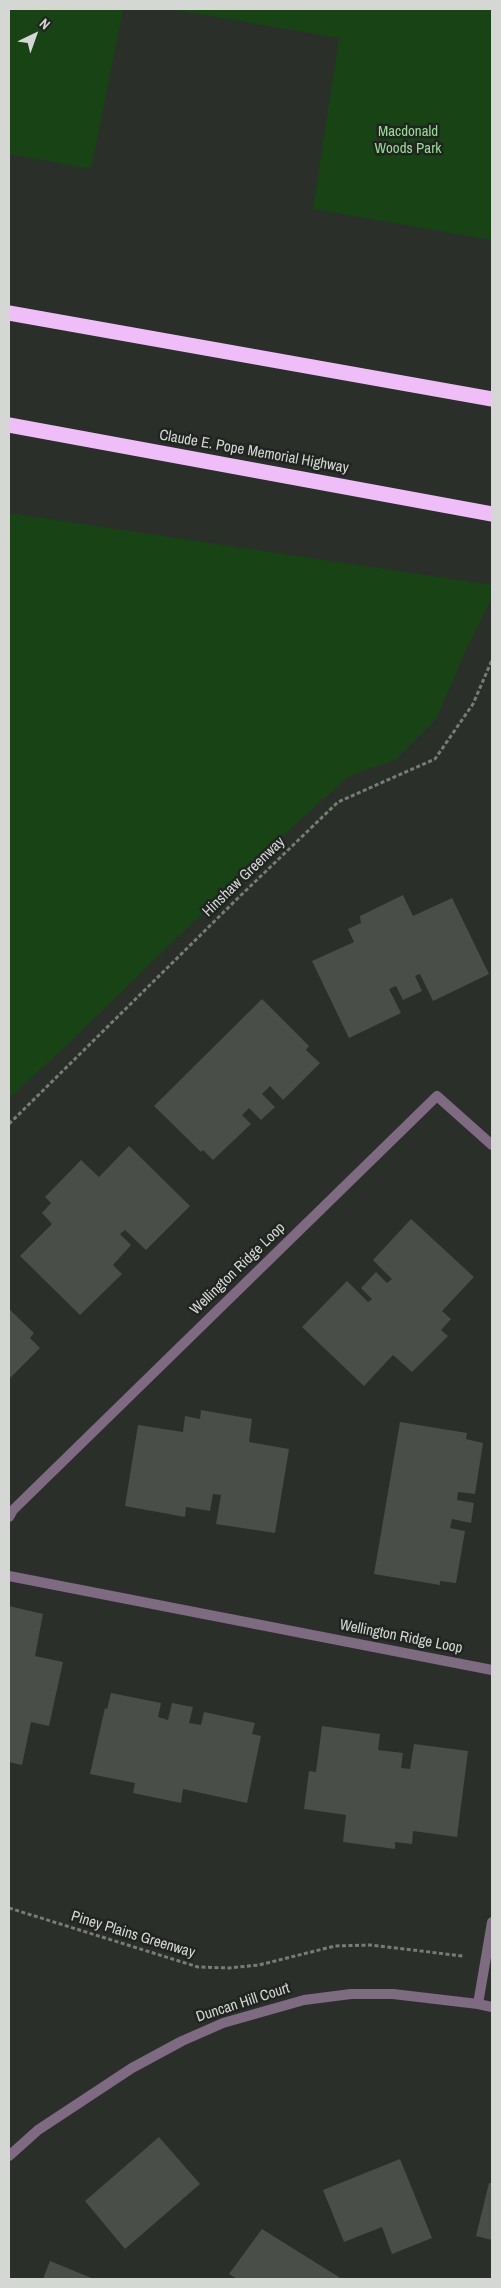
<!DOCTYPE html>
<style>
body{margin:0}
#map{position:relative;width:501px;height:2288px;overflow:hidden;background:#2b2f2a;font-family:"Archivo Narrow",sans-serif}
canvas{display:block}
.frame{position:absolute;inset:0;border:10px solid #d5d7d4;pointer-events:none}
.north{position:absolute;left:10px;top:10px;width:50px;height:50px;-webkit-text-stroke:4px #212521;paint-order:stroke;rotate:42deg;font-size:14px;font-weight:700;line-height:20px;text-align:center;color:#d5d7d4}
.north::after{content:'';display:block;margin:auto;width:18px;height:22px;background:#d5d7d4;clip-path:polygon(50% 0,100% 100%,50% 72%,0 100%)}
</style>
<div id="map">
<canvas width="501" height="2288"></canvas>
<div class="frame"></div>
<div class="north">N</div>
</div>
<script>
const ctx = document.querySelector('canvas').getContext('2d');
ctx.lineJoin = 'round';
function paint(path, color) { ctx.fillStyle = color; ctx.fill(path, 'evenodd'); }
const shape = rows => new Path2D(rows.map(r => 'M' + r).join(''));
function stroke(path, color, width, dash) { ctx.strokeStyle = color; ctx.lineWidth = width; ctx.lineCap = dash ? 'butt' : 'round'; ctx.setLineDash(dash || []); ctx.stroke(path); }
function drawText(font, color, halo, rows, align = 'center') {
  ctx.font = font + ' "Archivo Narrow",sans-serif'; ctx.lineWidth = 5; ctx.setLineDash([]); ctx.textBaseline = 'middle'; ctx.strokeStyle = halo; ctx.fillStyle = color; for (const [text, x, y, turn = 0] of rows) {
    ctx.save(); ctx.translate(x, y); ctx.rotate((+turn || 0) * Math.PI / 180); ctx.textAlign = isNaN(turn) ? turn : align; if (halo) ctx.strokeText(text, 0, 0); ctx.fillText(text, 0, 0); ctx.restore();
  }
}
const green = shape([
 [9,9,123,9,91,169,9,154],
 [169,9,492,9,492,240,313,209,339,38],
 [9,513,492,585,492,598,464,654,437,718,395,760,349,776,262,855,67,1045,9,1098]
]);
const building = shape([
 [403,895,413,916,452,898,489,974,433,1001,420,974,415,976,422,991,403,1000,396,986,389,989,401,1013,349,1038,312,961,354,942,348,929,361,923,360,916],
 [262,999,309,1046,306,1050,320,1063,283,1100,270,1086,262,1094,275,1107,261,1120,249,1108,242,1115,251,1124,213,1160,203,1150,201,1152,154,1106],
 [129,1146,190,1206,146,1250,125,1230,120,1234,131,1245,113,1265,122,1274,80,1315,20,1256,52,1224,42,1213,51,1203,45,1197,81,1160,99,1177],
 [411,1219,474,1277,442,1311,451,1319,441,1330,448,1336,412,1372,393,1355,364,1386,302,1327,347,1281,368,1302,372,1299,361,1288,376,1272,387,1283,392,1279,373,1260],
 [9,1309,34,1333,30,1338,40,1348,9,1379],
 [201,1410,252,1419,249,1442,289,1449,275,1533,216,1524,221,1495,213,1494,210,1511,186,1507,185,1517,125,1506,138,1425,183,1432,185,1416,200,1419],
 [400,1422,467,1433,466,1439,483,1443,475,1494,458,1492,457,1500,474,1503,471,1523,452,1519,450,1528,465,1531,456,1583,440,1581,440,1585,374,1574],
 [9,1606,43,1614,35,1656,63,1662,49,1726,31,1722,22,1765,9,1762],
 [111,1693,161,1703,158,1717,168,1720,172,1703,193,1707,189,1723,201,1725,204,1712,255,1723,252,1734,261,1736,247,1803,183,1789,181,1803,133,1793,135,1783,90,1774,105,1708,107,1709],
 [322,1726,380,1734,378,1750,403,1753,401,1768,410,1769,414,1744,468,1751,457,1837,413,1831,412,1844,395,1842,395,1849,343,1842,346,1815,304,1809,309,1771,316,1772],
 [159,2137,200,2184,125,2249,85,2201],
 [400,2159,432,2238,392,2254,382,2227,344,2242,323,2190],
 [489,2183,492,2183,492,2240,476,2236],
 [262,2229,342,2279,237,2279,229,2274],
 [50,2261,94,2279,43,2279]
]);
const path = shape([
 [9,1124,237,899,338,802,435,759,473,704,492,660],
 [9,1908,198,1967,229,1968,259,1965,335,1946,370,1945,463,1956]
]);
const minor = shape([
 [9,1517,13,1510,437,1096,492,1145],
 [9,1576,492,1670],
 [478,2004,492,1922],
 [9,2156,38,2130,132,2068,182,2041,223,2023,304,2000,351,1994,393,1994,478,2004,492,2007]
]);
const motorway = shape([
 [9,313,492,399],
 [9,425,492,514]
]);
const parkNames = [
 ["Macdonald",408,132],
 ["Woods Park",408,149]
];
const streetNames = [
 ["Claude E. Pope Memorial Highway",254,452,10],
 ["Hinshaw Greenway",244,877,-44],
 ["Wellington Ridge Loop",238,1269,-44],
 ["Wellington Ridge Loop",401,1637,11],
 ["Piney Plains Greenway",133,1935,17],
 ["Duncan Hill Court",243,2003,-18]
];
paint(green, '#174315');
paint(building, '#494e49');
stroke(path, '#787b77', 3, [4, 2.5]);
stroke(minor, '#7e6b82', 10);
stroke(motorway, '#efbef9', 15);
drawText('15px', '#97dd91', '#212521', parkNames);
drawText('15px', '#d5d7d4', '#212521', streetNames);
</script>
